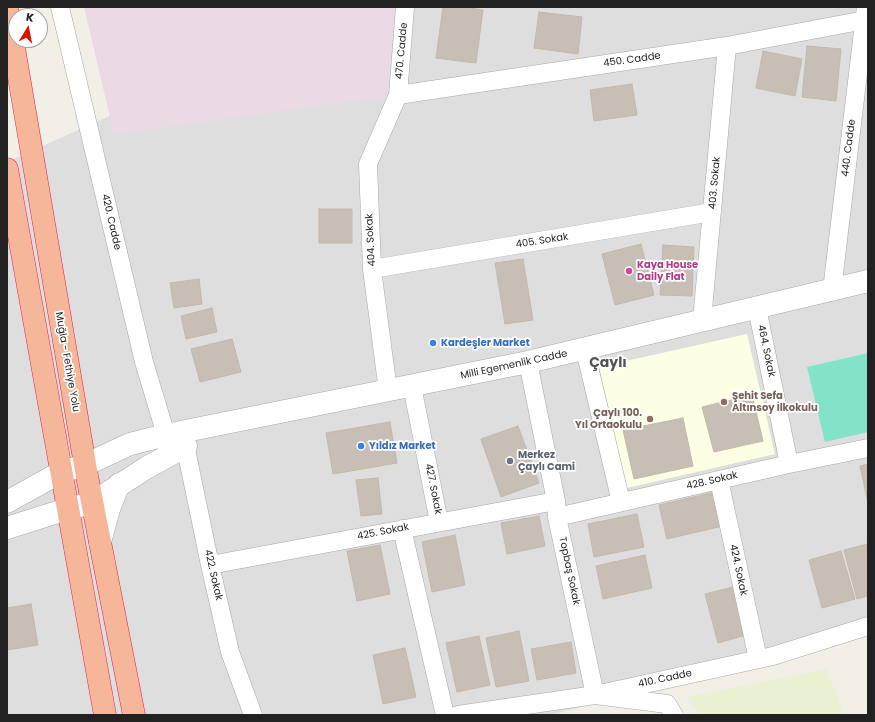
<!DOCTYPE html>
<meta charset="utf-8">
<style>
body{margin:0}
#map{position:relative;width:875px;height:722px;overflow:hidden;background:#f2efe7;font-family:Poppins,sans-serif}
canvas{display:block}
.frame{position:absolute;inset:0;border:8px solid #212121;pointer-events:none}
.north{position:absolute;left:8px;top:8px;width:40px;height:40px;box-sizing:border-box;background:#fff;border:1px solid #a6a6a6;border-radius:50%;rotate:10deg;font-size:11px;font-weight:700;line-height:16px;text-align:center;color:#212121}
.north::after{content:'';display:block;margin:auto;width:14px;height:18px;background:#d21700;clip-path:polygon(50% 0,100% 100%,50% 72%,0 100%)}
</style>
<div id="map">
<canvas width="875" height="722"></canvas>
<div class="frame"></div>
<div class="north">K</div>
</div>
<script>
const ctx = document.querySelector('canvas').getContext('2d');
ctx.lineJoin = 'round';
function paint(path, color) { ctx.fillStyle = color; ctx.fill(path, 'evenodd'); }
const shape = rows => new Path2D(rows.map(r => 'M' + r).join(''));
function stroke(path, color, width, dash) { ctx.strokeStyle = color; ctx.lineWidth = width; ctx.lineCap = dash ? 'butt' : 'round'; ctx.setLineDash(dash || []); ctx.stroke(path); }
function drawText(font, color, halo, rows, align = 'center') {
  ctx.font = font + ' Poppins,sans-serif'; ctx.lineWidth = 3.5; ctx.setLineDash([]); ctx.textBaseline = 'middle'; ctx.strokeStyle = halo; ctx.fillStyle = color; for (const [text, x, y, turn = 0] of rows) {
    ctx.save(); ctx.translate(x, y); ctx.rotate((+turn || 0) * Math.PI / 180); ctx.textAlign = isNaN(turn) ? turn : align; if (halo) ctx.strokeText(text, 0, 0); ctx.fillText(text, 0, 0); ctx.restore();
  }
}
const residential = shape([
 [352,7,868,7,868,629,551,715,7,715,7,162]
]);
const industrial = shape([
 [84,7,402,7,398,95,114,134]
]);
const education = shape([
 [747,334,775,454,627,488,599,367]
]);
const farmland = shape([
 [826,669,845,715,700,715,687,697]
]);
const pitch = shape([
 [868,353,868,432,825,442,807,367]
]);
const building = shape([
 [443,7,465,7,483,10,476,63,436,58,443,7],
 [539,12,582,17,578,54,534,48,539,12],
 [807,46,841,49,836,101,802,97,807,46],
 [763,51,802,59,795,96,756,88,763,51],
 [632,84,637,115,594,121,590,90,632,84],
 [319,209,352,209,352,243,319,243,319,209],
 [641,244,654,295,615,305,602,254,641,244],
 [663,245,694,247,692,296,660,295,663,245],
 [523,259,533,320,505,324,495,263,523,259],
 [199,279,202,304,174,308,170,283,199,279],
 [212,308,217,332,186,339,181,316,212,308],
 [232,339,241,372,200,382,191,349,232,339],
 [752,395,763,441,714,452,702,407,752,395],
 [683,418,693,466,634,479,623,430,683,418],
 [390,422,397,463,333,474,326,433,390,422],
 [518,426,539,483,501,497,481,439,518,426],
 [868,464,868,503,860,466,868,464],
 [378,478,382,514,361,516,356,480,378,478],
 [715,492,723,526,667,539,659,505,715,492],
 [637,514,644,547,594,557,588,524,637,514],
 [539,516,545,546,507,554,501,523,539,516],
 [455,535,465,585,432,592,422,542,455,535],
 [868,544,868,596,857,599,844,550,868,544],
 [380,545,390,594,357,601,347,551,380,545],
 [841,551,855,599,822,608,809,560,841,551],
 [645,555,652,588,603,599,596,566,645,555],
 [733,587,746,635,718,643,705,594,733,587],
 [31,604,38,645,7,650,7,608,31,604],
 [519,631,529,681,496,687,486,638,519,631],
 [479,636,490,685,457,692,446,643,479,636],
 [571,642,576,673,537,680,531,649,571,642],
 [405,648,416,697,383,704,373,655,405,648]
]);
const minor = shape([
 [60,7,144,362,166,435],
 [398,95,727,46,865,20],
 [372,269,712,212],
 [832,290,866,7],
 [757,308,789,464],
 [702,320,727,46],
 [585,350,621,502],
 [528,362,556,501,557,517,595,695,667,704,674,715],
 [412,386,439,522],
 [388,391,372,269,368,164,398,95,405,7],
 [183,435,210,565,230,652,253,715],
 [719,480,758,659],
 [557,517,789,464,868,448],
 [402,529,445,715],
 [210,565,556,501],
 [458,715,595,695,773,656,868,626]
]);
const tertiary = shape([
 [7,502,61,472,85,465,130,444,166,435,528,362,868,281],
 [7,528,67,509,92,503,146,468,186,446],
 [100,542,109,509,119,484]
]);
const trunk = shape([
 [7,7,87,476,134,715],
 [7,169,105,715]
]);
const markers = [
 [629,271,4,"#d1479c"],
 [433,343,4,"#3f7fe0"],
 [724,402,4,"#8d6e63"],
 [650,419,4,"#8d6e63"],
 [361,446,4,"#3f7fe0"],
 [510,461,4,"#6b7280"]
];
const streetNames = [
 ["470. Cadde",402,51,-85],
 ["450. Cadde",632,60,-8],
 ["440. Cadde",849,148,-83],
 ["403. Sokak",715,183,-85],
 ["420. Cadde",111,222,77],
 ["404. Sokak",371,240,-93],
 ["405. Sokak",542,241,-9],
 ["464. Sokak",766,351,78],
 ["Muğla - Fethiye Yolu",67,362,80],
 ["Milli Egemenlik Cadde",514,365,-12],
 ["428. Sokak",712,481,-13],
 ["427. Sokak",433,489,79],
 ["425. Sokak",383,532,-11],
 ["424. Sokak",738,570,78],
 ["Topbaş Sokak",569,571,78],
 ["422. Sokak",213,575,77],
 ["410. Cadde",665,679,-12]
];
const hotelNames = [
 ["Kaya House",637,265],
 ["Daily Flat",637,277]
];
const shopNames = [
 ["Kardeşler Market",441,343],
 ["Yıldız Market",369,446]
];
const educationNames = [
 ["Şehit Sefa",732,396],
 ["Altınsoy İlkokulu",732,408],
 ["Çaylı 100.",642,413,"right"],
 ["Yıl Ortaokulu",642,425,"right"]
];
const worshipNames = [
 ["Merkez",518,455],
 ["Çaylı Cami",518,467]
];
const districtNames = [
 ["Çaylı",608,363]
];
paint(residential, '#dfdede');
paint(industrial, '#ebd9e6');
paint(education, '#fcffe3');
paint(farmland, '#ebf1d3');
paint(pitch, '#83e3c9');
paint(building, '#c7bfb6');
stroke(building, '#c4b8a9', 1);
stroke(minor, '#a8a8a8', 19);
stroke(tertiary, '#a8a8a8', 23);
stroke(trunk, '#e2224e', 23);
stroke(minor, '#fff', 18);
stroke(tertiary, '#fff', 22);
stroke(trunk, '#f5b69a', 22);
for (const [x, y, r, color] of markers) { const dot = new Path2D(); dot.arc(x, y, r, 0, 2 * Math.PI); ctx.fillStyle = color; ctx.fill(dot); stroke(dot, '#fff', 1.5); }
drawText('10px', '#212121', '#fff', streetNames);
drawText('bold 10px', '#b23c85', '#fff', hotelNames, 'left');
drawText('bold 10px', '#366cbe', '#fff', shopNames, 'left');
drawText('bold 10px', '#785e54', '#fff', educationNames, 'left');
drawText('bold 10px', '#5b616d', '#fff', worshipNames, 'left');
drawText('bold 14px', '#545454', '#fff', districtNames);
</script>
